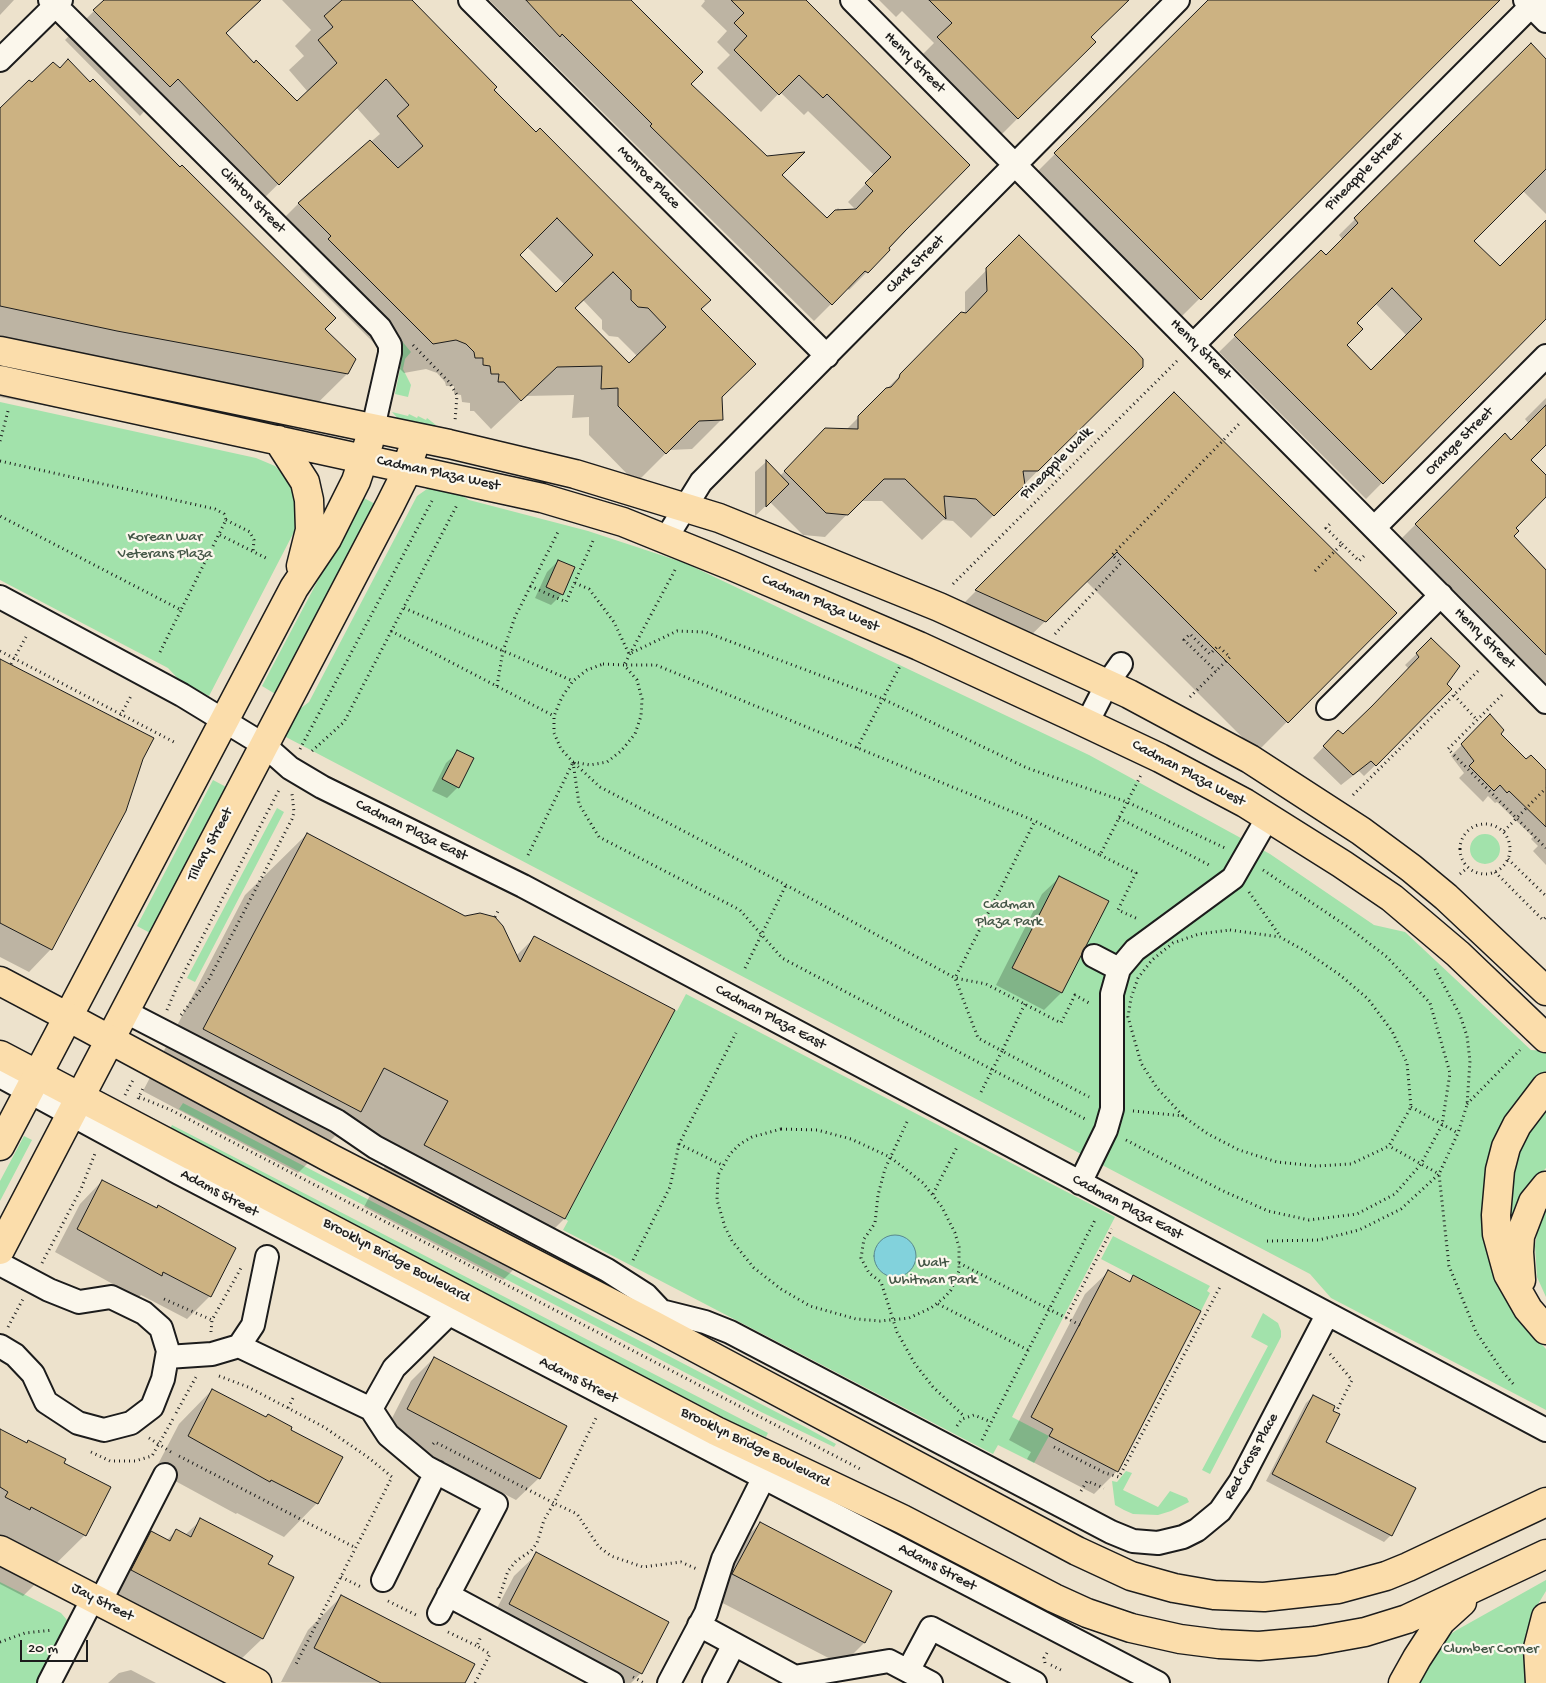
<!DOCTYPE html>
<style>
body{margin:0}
#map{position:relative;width:1546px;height:1683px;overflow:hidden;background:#ede2cc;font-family:"Gochi Hand",sans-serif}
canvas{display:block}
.scale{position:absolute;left:20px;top:1640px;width:68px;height:22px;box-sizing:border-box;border:2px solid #1c1c1c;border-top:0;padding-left:6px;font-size:15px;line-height:18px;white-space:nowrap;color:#1c1c1c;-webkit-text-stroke:4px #fbf7ec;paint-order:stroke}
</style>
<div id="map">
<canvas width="1546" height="1683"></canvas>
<div class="scale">20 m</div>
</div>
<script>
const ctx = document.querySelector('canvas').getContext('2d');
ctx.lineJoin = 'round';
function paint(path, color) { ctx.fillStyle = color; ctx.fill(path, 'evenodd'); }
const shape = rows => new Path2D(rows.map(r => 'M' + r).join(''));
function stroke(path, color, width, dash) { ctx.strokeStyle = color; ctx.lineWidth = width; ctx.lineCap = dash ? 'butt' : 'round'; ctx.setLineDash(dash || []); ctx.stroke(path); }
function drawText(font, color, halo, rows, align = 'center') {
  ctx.font = font + ' "Gochi Hand",sans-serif'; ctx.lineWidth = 4.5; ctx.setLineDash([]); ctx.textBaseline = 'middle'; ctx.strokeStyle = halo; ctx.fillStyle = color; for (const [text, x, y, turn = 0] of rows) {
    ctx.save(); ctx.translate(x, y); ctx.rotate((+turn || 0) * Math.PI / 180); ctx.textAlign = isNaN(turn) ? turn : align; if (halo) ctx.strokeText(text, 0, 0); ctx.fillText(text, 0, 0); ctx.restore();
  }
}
const green = shape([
 [401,340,411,352,405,359,403,369,411,385,408,397,395,394,401,364],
 [0,402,256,458,275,466,283,474,290,483,297,505,295,530,209,696,182,683,168,668,0,580],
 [392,412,408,416,409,414,417,418,418,416,426,420,427,418,436,425,433,427,399,420],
 [433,488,458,493,469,500,588,531,685,563,1089,755,1270,854,1374,925,1405,932,1531,1050,1546,1051,1546,1071,1533,1083,1487,1168,1483,1195,1483,1226,1488,1258,1499,1286,1526,1327,1546,1349,1546,1410,1331,1298,1310,1274,284,736,296,712,309,702,417,496,427,489],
 [362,497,377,505,277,695,262,686],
 [213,780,228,788,152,934,137,926],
 [277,808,284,812,195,982,187,978],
 '1470 849a15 15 0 1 1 30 0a15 15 0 1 1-30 0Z',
 [686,994,1115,1217,1012,1417,1049,1436,1034,1463,998,1445,993,1454,563,1230,568,1221,565,1219,675,1010,677,1011],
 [183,1103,807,1428,836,1444,834,1447,759,1411,179,1109],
 [1546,1107,1546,1168,1525,1191,1510,1218,1509,1196,1515,1161,1523,1142],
 [172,1125,768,1433,766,1437,738,1425,170,1129],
 [24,1136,32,1140,0,1201,0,1181],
 [1546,1210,1546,1297,1537,1277,1535,1246,1538,1227],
 [1113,1236,1210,1286,1207,1291,1210,1293,1201,1311,1101,1259],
 [1263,1313,1278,1323,1281,1331,1281,1337,1210,1474,1202,1470,1268,1346,1251,1337],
 [1126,1471,1132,1473,1123,1490,1158,1507,1170,1491,1187,1498,1189,1502,1171,1511,1158,1515,1133,1514,1124,1510,1115,1505,1112,1481,1117,1482],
 [1546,1580,1546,1591,1532,1614,1524,1642,1525,1666,1529,1683,1416,1683,1442,1641,1455,1631],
 [0,1582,61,1613,67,1620,68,1624,39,1683,0,1683]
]);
const water = shape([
 '874 1256a21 21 0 1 1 42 0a21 21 0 1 1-42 0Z'
]);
const shadow = shape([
 [0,0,14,0,0,15],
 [105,0,261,0,225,34,254,64,297,103,308,92,289,70,304,56,295,46,311,30,282,0,411,0,699,309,721,396,721,420,692,449,669,450,636,483,589,435,589,417,572,418,574,395,526,396,491,429,474,411,470,411,470,403,462,402,461,395,454,394,454,386,446,386,445,382,437,373,426,369,404,373,300,269,303,266,269,233,298,204,380,134,356,107,249,213,148,107,140,116,65,40],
 [527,247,565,285,556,294,518,255],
 [583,300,602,320,602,329,609,336,618,337,637,356,629,364,574,309],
 [489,0,632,0,630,2,689,84,827,220,838,208,848,218,856,210,848,202,874,175,808,111,804,115,780,92,761,112,717,68,730,55,717,42,727,31,701,6,705,1,704,0,806,0,968,165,867,272,849,290,847,288,814,321],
 [879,0,1127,0,1089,37,1094,42,999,137,920,57,934,43,902,11,896,17],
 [1209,0,1499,0,1177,321,1033,176],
 [1531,45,1546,60,1546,214,1523,191,1472,241,1500,268,1546,221,1546,317,1366,499,1219,352,1321,252,1326,257,1343,240,1339,235],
 [1375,303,1407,336,1371,372,1345,345,1355,323],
 [32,84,324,329,347,374,271,449,0,397,0,111],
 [1019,237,1142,366,971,538,953,521,943,520,922,540,882,501,860,501,825,537,803,535,770,502,755,516,755,472,766,462,780,476,803,452,846,430,961,314,965,314,965,292],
 [1174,393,1395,613,1257,752,1086,581,1015,651,947,620],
 [1546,398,1546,444,1530,460,1546,476,1546,495,1514,528,1512,536,1546,569,1546,683,1541,688,1396,544,1505,435,1511,441,1529,424,1525,419],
 [558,561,562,594,551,605,535,598,547,572],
 [1431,640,1387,754,1364,776,1359,771,1341,785,1313,758,1338,732,1343,736,1409,669,1405,665],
 [0,660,51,949,29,972,0,957],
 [1490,716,1499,734,1526,761,1546,771,1546,865,1533,851,1538,846,1531,839,1533,837,1497,802,1495,803,1488,796,1483,802,1459,778,1464,773,1451,756],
 [458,752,458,787,447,798,432,791,446,763],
 [307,834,516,956,534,938,564,1219,503,1280,364,1207,387,1162,335,1136,298,1173,143,1091,245,895],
 [1060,877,1107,901,1061,993,1044,1010,996,985,1042,894],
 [102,1181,210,1296,187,1319,141,1295,138,1298,55,1252,80,1204],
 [1108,1272,1128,1283,1133,1277,1117,1471,1094,1494,1027,1459,1031,1452,1009,1440,1085,1294],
 [434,1358,539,1478,516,1500,385,1432,411,1381],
 [212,1390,289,1430,317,1503,284,1537,237,1513,236,1514,155,1470,179,1424],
 [1313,1396,1324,1443,1391,1535,1384,1542,1266,1481,1306,1403],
 [0,1431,26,1444,29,1441,62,1463,85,1535,23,1596,0,1584],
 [201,1520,267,1565,292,1578,262,1639,239,1661,109,1593,129,1555,152,1532,167,1540,176,1531,185,1535],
 [760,1523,864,1643,842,1665,711,1597,738,1546],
 [537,1554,641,1673,631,1683,593,1683,487,1627,514,1576],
 [341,1597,464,1683,281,1682,308,1630],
 [131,1670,156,1683,108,1683,119,1673]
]);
const building = shape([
 [104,0,261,0,226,33,254,63,256,60,297,101,337,63,318,40,333,27,324,16,342,0,412,0,497,87,494,90,536,132,540,128,711,300,701,309,756,364,722,397,723,420,699,421,666,454,618,406,618,388,601,389,602,366,557,367,521,401,504,382,498,382,499,374,491,374,490,366,483,365,483,358,475,358,474,352,466,344,456,340,433,344,328,239,331,236,298,203,370,140,398,168,423,146,397,116,409,105,386,79,279,185,178,79,170,87,93,10,104,0],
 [557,218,593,255,556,292,520,255,557,218],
 [613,272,631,290,631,300,638,307,648,308,666,327,629,363,575,308,613,272],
 [526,0,631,0,703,72,691,84,767,156,805,152,782,175,827,218,835,210,856,209,873,191,865,183,891,157,827,94,823,98,799,75,779,95,734,50,747,36,734,23,744,13,731,0,806,0,970,165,905,231,889,248,890,250,868,273,865,271,832,305,650,126,652,124,562,34,560,37,526,0],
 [929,0,1129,0,1091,37,1096,42,1018,119,937,37,952,23,929,0],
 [1208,0,1500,0,1201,300,1054,153,1208,0],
 [1531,43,1546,59,1546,169,1474,241,1500,266,1546,220,1546,319,1383,484,1234,335,1321,250,1326,255,1358,223,1354,218,1531,43],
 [1392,288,1422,319,1371,370,1347,345,1363,329,1357,323,1392,288],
 [68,59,90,82,93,79,180,167,182,165,336,318,325,329,356,359,348,374,117,331,0,306,0,108,29,80,32,82,53,62,60,68,68,59],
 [1019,235,1135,350,1143,359,1143,367,1038,471,1023,471,1025,485,994,516,976,499,944,496,946,519,905,479,884,479,848,515,826,513,784,471,825,428,858,429,858,416,886,388,891,387,899,378,900,374,961,312,966,313,987,291,986,268,1019,235],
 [1174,392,1397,613,1288,723,1117,552,1046,622,975,590,1174,392],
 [1546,405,1546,445,1531,460,1546,475,1546,497,1516,528,1519,531,1514,536,1546,570,1546,655,1415,524,1505,433,1511,440,1546,405],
 [766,460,789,484,766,507,766,460],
 [558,560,575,567,563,595,546,587,558,560],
 [1431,638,1460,666,1447,684,1452,689,1376,766,1371,761,1353,775,1323,746,1338,730,1343,734,1372,706,1419,657,1416,653,1431,638],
 [0,659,154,738,143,759,126,811,52,950,0,923,0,659],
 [1490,714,1504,730,1501,734,1526,759,1531,755,1546,770,1546,827,1509,791,1507,793,1500,785,1494,791,1469,766,1474,761,1461,744,1490,714],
 [457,750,474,758,459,788,442,779,457,750],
 [307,833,465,916,480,913,495,917,503,926,520,962,534,936,675,1010,565,1219,424,1145,448,1101,384,1068,361,1112,203,1029,307,833],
 [1059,876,1109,901,1062,993,1012,968,1059,876],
 [102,1180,157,1208,158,1205,236,1248,211,1297,163,1272,162,1276,77,1229,102,1180],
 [1108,1270,1130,1282,1133,1275,1201,1311,1118,1472,1049,1436,1053,1429,1031,1417,1108,1270],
 [434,1357,567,1426,540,1479,407,1409,434,1357],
 [212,1389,266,1417,268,1414,292,1427,291,1430,343,1457,318,1504,271,1480,270,1482,188,1436,212,1389],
 [1313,1395,1335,1406,1333,1411,1340,1414,1326,1442,1416,1488,1392,1536,1272,1474,1313,1395],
 [0,1429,27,1443,28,1440,66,1459,64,1463,111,1487,86,1536,31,1507,30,1510,5,1497,8,1492,0,1487,0,1429],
 [200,1518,273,1556,268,1564,294,1577,263,1639,131,1570,151,1531,170,1541,176,1529,191,1537,200,1518],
 [760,1522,892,1591,865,1643,732,1574,760,1522],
 [536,1552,669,1622,642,1674,509,1604,536,1552],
 [341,1595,475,1664,465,1683,381,1683,314,1648,341,1595]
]);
const path = shape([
 [413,345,449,382,457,395,455,421],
 [0,441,8,411],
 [0,461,215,509,224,514,226,520,181,610,0,516],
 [226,520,250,532,254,540,253,552],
 [220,535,266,558],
 [1342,544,1359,561,1364,556],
 [675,570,624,665,656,665,1035,821],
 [1315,571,1342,544,1326,528,1331,523],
 [575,583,589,589,614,622,629,654,677,631,705,632,883,699,1027,768,1127,802,1225,848],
 [953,584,1177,361],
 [530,586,566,602,593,541],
 [404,608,573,681],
 [391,631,554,716],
 [1055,634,1121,563,1112,555,1239,424],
 [0,651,174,742],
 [160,652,181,610],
 [11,664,26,637],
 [603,664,624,665,637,680,642,699,641,716,635,734,621,751,607,762,590,765,573,762,561,749,554,733,554,716,562,697,573,681,587,670,603,664],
 [497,686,503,651,515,617,559,530],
 [1454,695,1477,720],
 [1502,695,1448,749,1546,848],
 [1190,697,1230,657,1218,646,1210,654,1190,634,1184,640,1216,671],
 [118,720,132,694],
 [857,748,900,666],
 [300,749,433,499],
 [312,751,344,722,457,505],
 [573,762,579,804,599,837,740,910,782,958,1087,1120],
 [1353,795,1478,671],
 [1119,818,1211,866],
 '1460 849a25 25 0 1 1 50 0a25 25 0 1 1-50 0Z',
 [1504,831,1546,788],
 [528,855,573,762,600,787,786,885,955,978,986,984,1061,1023,1075,995,1089,1003],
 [1100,855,1136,873,1118,910,1138,919],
 [1508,859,1546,896],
 [1495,872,1543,920,1546,917],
 [1460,874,1467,868],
 [1249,892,1280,936],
 [495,917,499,909],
 [1230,930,1280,937,1305,951,1340,975,1368,999,1392,1031,1407,1063,1411,1107,1389,1146,1351,1164,1316,1166,1277,1162,1239,1150,1208,1134,1184,1117,1157,1088,1141,1063,1128,1017,1131,998,1138,978,1152,960,1173,943,1199,934,1230,930],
 [745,968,786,885],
 [1435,969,1460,1015,1467,1036,1470,1061,1467,1105,1458,1133,1439,1174,1449,1266,1476,1332,1503,1372,1515,1386],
 [1025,1004,1002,1051,1089,1097],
 [167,1010,178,984,280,788],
 [181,1015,209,979,292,819,294,812,292,794],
 [981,1092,1002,1051,978,1038,955,978,1035,821,1100,855,1141,775],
 [125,1095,133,1080],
 [139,1097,171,1110,862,1470],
 [138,1099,144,1086],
 [1467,1104,1520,1050],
 [1411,1107,1458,1133],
 [1133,1111,1184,1116],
 [907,1122,885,1169,878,1195,875,1223,864,1239,861,1258,869,1273,881,1282,897,1332,915,1364,933,1387,965,1417],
 [781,1129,817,1130,851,1139,890,1157,923,1183,942,1207,955,1233,959,1247,959,1271,951,1290,945,1297,931,1308,909,1318,880,1321,856,1319,810,1306,781,1289,754,1268,732,1241,725,1227,717,1200,718,1175,730,1154,740,1144,752,1137,781,1129],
 [1126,1140,1221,1190,1268,1211,1309,1220,1357,1214,1395,1194,1421,1164,1442,1125,1450,1073,1430,1003,1387,957,1348,927,1263,870],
 [679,1144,722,1165],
 [933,1194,957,1147],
 [1267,1241,1319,1240,1359,1230,1401,1209,1439,1174,1389,1146],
 [633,1260,670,1187,679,1144,736,1033],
 [42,1263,81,1189,96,1151],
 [959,1263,1080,1325],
 [164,1299,212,1320],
 [938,1304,1028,1350],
 [1066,1318,1112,1229],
 [8,1327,23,1299],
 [211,1332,212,1320,241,1268],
 [1330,1354,1352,1380,1336,1412],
 [219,1376,248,1387,324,1427,369,1458,392,1477,295,1666],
 [288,1408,294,1396],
 [176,1413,196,1377],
 [957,1426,962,1419,974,1415,991,1422],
 [149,1438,171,1452],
 [982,1440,1095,1220],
 [433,1444,435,1442,554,1503,597,1416],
 [1054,1447,1105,1473,1119,1477,1221,1285],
 [91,1452,110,1461,135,1461,152,1456,173,1419],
 [179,1456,356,1548],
 [1081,1491,1087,1481,1104,1488],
 [341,1577,363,1588],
 [499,1598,508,1571,516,1561,531,1551,537,1543,544,1520,554,1503,577,1514,599,1547,611,1556,643,1567,681,1562,697,1569],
 [388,1601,418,1616],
 [448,1632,477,1646],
 [0,1642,25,1633,53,1630],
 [1045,1663,1044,1658,1048,1651],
 [1051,1665,1061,1670],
 [633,1677,644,1683],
 [475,1683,490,1654,477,1646,481,1636]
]);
const minor = shape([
 [50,0,380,328,390,345,390,353,373,428],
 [470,0,827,356],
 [852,0,1546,702],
 [1525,0,1546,21],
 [0,60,61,0],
 [1194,344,1537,0],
 [1374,528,1546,356],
 [665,540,701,482,1178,0],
 [0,597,182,695,264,745,290,768,322,787,523,886,1546,1430],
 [1328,708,1441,595],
 [1087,723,1107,684,1121,664],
 [1094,956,1119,969],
 [124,1011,337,1121,375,1147,607,1270,646,1295,661,1311,705,1322,730,1332,1111,1532,1133,1541,1158,1543,1183,1537,1197,1530,1220,1511,1240,1482,1327,1315],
 [0,1076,179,1173,1158,1683],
 [1080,1183,1106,1130,1112,1109,1112,994,1119,969,1135,950,1233,878,1268,817],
 [0,1264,49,1290,79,1302,111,1297,144,1313,161,1328,168,1351,163,1379,152,1407,131,1423,104,1430,78,1423,46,1402,33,1374,15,1355,0,1346],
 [239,1346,371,1409,388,1435,426,1467,496,1504,439,1613],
 [167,1357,212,1354,239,1346,253,1325,267,1257],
 [371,1409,394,1368,449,1314],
 [383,1580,436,1472],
 [448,1595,612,1683],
 [100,1602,165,1475],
 [699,1625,806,1683],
 [908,1671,931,1628,1035,1683],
 [794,1677,889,1661,931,1683],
 [49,1683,93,1598],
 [669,1683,706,1613,723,1559,764,1477],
 [714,1683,734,1644]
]);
const major = shape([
 [0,351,449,444,575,474,719,518,939,607,1129,694,1250,759,1361,831,1411,868,1446,897,1546,991],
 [0,380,542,498,623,522,732,566,919,646,1071,716,1160,758,1245,803,1342,864,1392,898,1458,954,1546,1038],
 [278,440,305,482,309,500,310,530,301,566],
 [0,981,68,1017,294,588,327,539,356,481,369,442],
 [0,1055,80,1097,390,505,403,479,413,449],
 [0,1550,257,1683]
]);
const highway = shape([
 [1546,1087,1517,1125,1506,1147,1500,1170,1496,1215,1497,1234,1508,1274,1528,1309,1546,1330],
 [0,1146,68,1017,332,1159,653,1325,1077,1551,1131,1576,1174,1588,1214,1595,1264,1597,1338,1589,1386,1576,1408,1567,1546,1502],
 [0,1250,80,1097,716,1431,902,1519,1054,1598,1087,1613,1131,1628,1180,1639,1219,1644,1259,1646,1315,1641,1365,1632,1407,1619,1546,1554],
 [1521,1280,1519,1252,1520,1236,1533,1202,1546,1186],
 [1403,1683,1417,1658,1441,1621,1462,1602],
 [1540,1683,1538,1648,1546,1617]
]);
const streetNames = [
 ["Henry Street",914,63,45],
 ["Pineapple Street",1365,172,-45],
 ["Monroe Place",648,178,45],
 ["Clinton Street",252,201,45],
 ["Clark Street",916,265,-45],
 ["Henry Street",1200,350,45],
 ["Orange Street",1460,442,-45],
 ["Pineapple Walk",1057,464,-45],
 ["Cadman Plaza West",438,474,12],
 ["Cadman Plaza West",820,604,23],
 ["Henry Street",1484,639,45],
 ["Cadman Plaza West",1188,774,28],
 ["Cadman Plaza East",411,831,26],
 ["Tillary Street",211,845,-62],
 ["Cadman Plaza East",770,1018,28],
 ["Adams Street",219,1194,28],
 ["Cadman Plaza East",1127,1208,28],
 ["Brooklyn Bridge Boulevard",396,1261,28],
 ["Adams Street",578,1381,27],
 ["Brooklyn Bridge Boulevard",755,1448,26],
 ["Red Cross Place",1252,1457,-61],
 ["Adams Street",937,1568,28],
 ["Jay Street",102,1603,27]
];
const parkNames = [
 ["Korean War",165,538],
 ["Veterans Plaza",165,555],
 ["Cadman",1009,906],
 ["Plaza Park",1009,923],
 ["Walt",933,1264],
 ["Whitman Park",933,1281],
 ["Clumber Corner",1491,1650]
];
paint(green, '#a2e2ab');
paint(water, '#82d2dc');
stroke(water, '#59898f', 1);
paint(shadow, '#0003');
paint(building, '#ccb282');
stroke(building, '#1c1c1c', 1);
stroke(minor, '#1c1c1c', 26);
stroke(major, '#1c1c1c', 31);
stroke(highway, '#1c1c1c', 31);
stroke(path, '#1c1c1c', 3, [1, 4]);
stroke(minor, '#fbf7ec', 22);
stroke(major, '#fbddab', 28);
stroke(highway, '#fbddab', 28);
drawText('15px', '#1c1c1c', '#fbf7ec', streetNames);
drawText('15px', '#445747', '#fbf7ec', parkNames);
</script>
